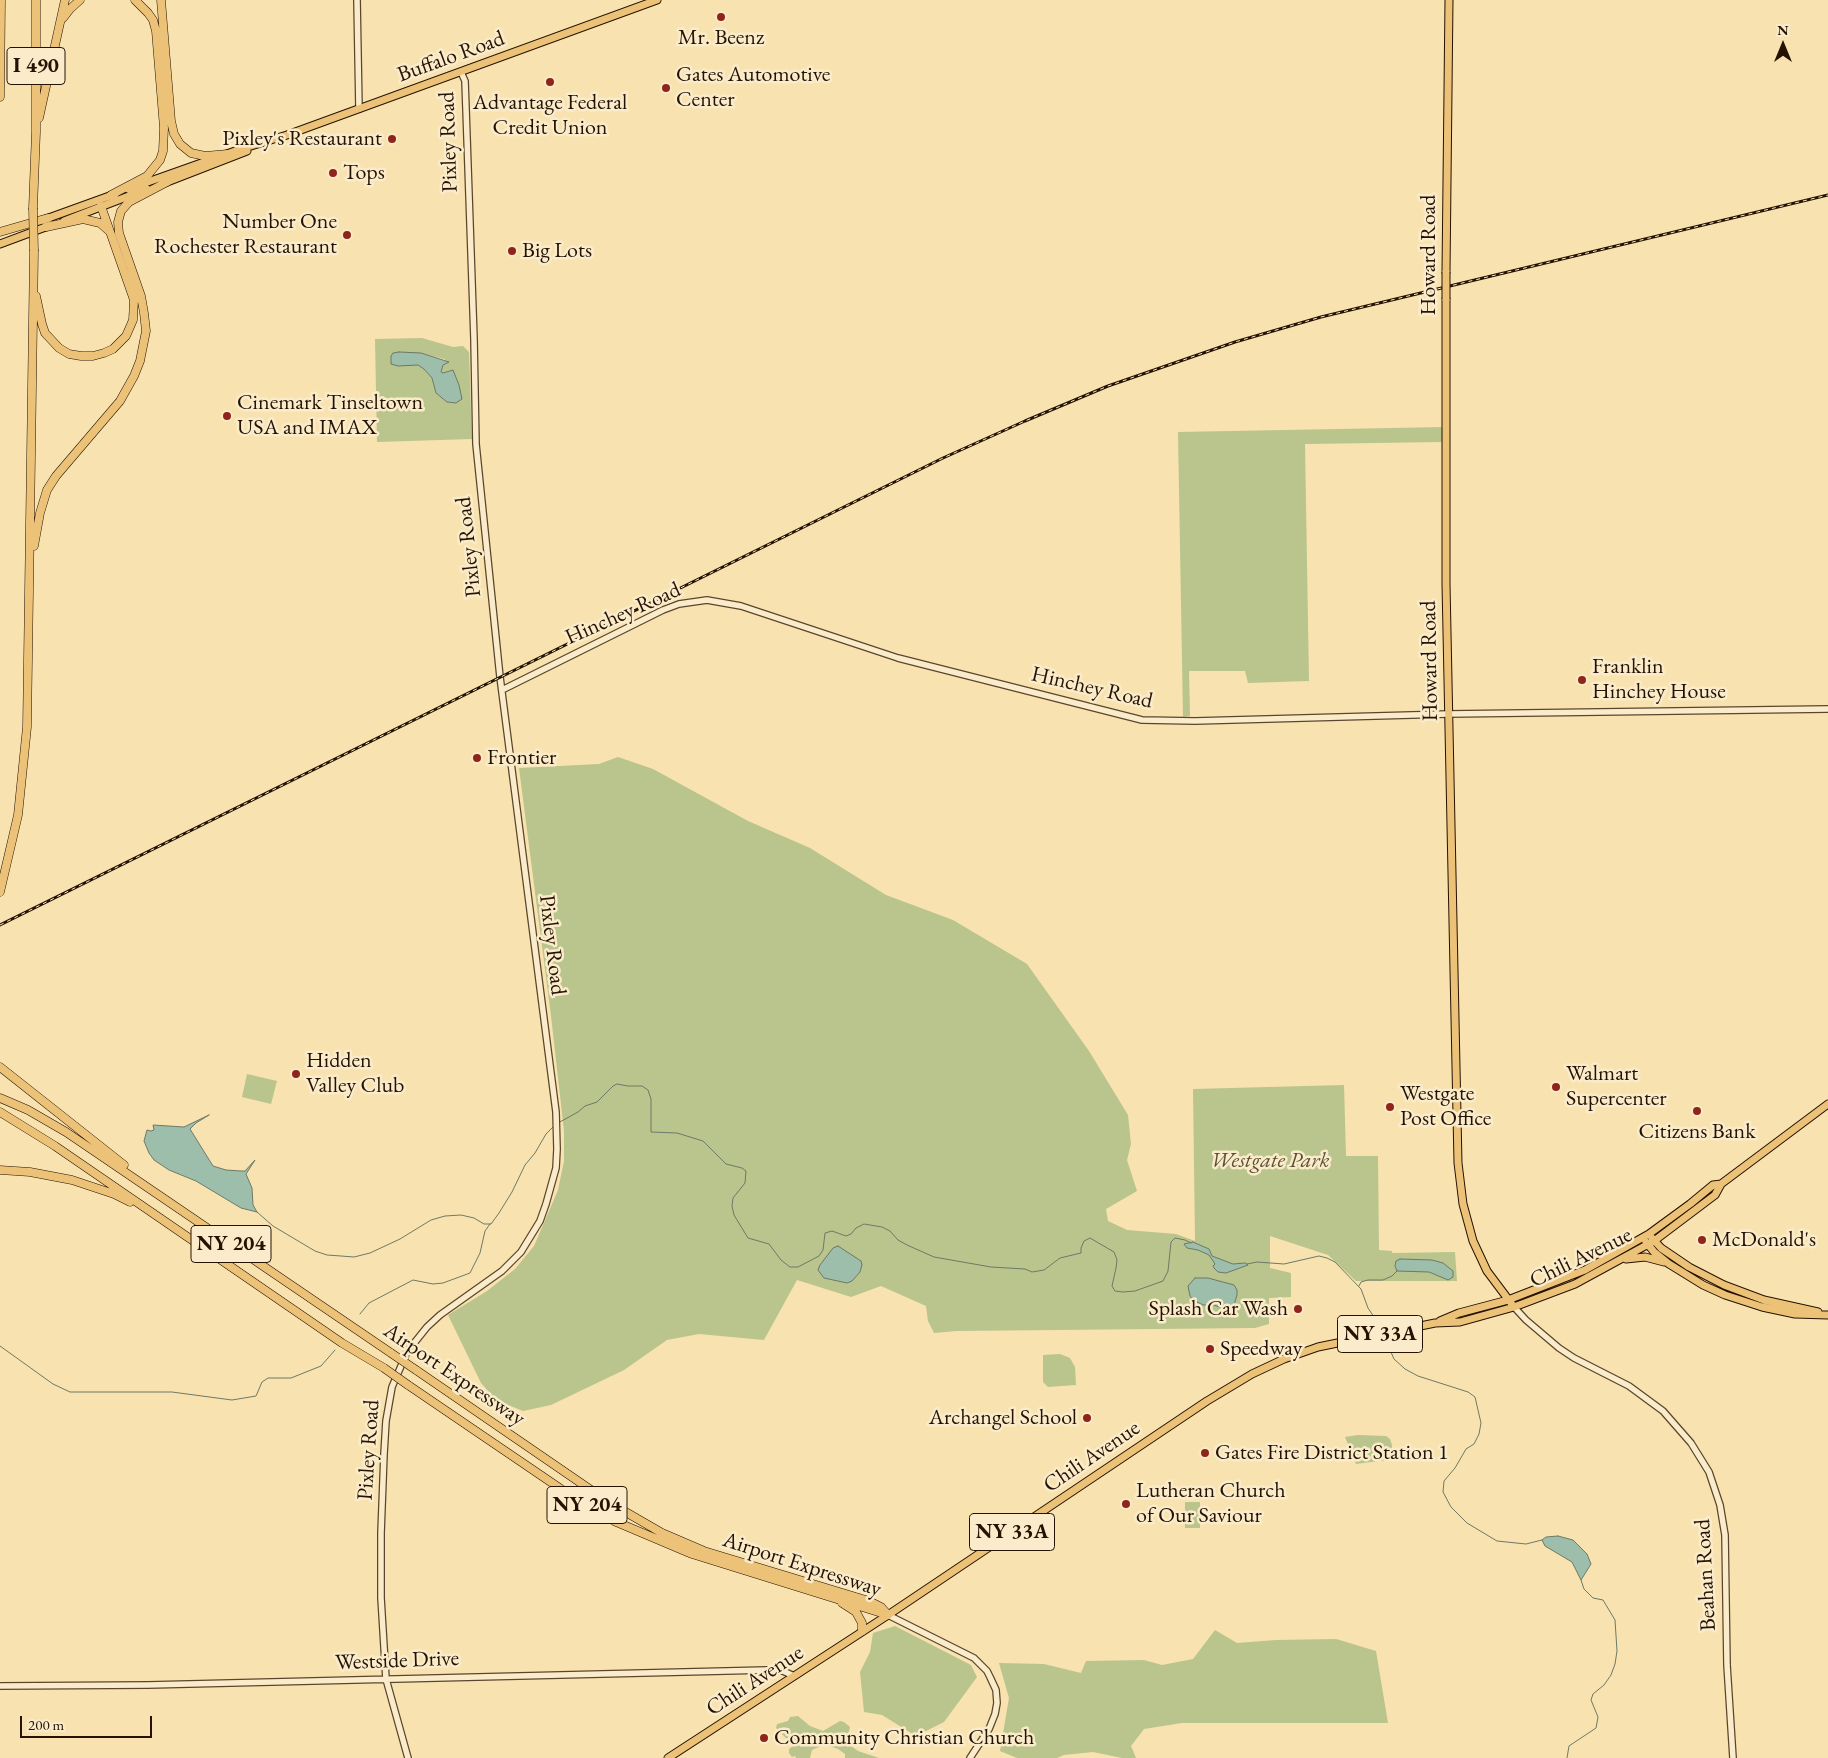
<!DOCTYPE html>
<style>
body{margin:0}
#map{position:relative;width:1828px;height:1758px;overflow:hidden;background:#f8e2af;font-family:"EB Garamond",serif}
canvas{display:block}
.north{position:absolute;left:1758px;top:20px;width:50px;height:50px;-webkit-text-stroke:4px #faeccb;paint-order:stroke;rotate:0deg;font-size:14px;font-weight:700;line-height:20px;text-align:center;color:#251200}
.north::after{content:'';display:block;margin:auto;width:18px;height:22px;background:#251200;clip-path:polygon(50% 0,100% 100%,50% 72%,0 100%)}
.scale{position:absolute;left:20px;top:1716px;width:132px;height:22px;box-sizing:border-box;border:2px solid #251200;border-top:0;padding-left:6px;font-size:15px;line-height:18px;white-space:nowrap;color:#251200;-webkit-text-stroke:4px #faeccb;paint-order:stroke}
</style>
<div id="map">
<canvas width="1828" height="1758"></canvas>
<div class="north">N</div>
<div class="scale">200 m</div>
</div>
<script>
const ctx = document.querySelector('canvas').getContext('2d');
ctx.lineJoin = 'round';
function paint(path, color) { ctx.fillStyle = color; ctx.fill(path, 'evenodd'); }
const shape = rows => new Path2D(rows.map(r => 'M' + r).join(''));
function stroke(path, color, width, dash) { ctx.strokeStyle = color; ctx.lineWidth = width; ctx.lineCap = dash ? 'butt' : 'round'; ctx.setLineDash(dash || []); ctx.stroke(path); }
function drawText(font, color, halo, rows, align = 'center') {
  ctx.font = font + ' "EB Garamond",serif'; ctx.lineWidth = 5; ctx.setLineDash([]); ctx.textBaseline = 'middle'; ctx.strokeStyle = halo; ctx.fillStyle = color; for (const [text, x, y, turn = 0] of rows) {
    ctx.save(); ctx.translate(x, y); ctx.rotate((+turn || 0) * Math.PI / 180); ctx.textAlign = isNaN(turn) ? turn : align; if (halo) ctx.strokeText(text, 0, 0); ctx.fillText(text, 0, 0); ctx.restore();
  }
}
const green = shape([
 [422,338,453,347,463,346,469,352,472,439,377,442,375,339],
 [421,353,444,359,448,362,443,364,441,372,442,374,452,370,456,403,447,402,436,393,432,378,424,369,418,365],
 [1445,427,1443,442,1305,444,1309,681,1248,683,1245,671,1189,671,1190,716,1183,717,1178,432],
 [618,757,653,769,748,821,810,848,886,895,953,920,1027,964,1089,1051,1128,1115,1131,1144,1127,1160,1137,1191,1106,1209,1108,1221,1127,1230,1176,1234,1195,1241,1193,1089,1344,1085,1346,1156,1378,1156,1379,1250,1392,1251,1392,1253,1455,1252,1457,1281,1356,1281,1328,1255,1270,1236,1270,1268,1291,1273,1291,1297,1269,1298,1269,1324,1255,1328,957,1331,934,1333,928,1321,926,1306,881,1286,851,1297,797,1280,764,1340,699,1334,667,1340,624,1370,551,1405,523,1411,496,1400,481,1383,448,1315,487,1291,515,1269,534,1246,558,1190,564,1161,564,1131,551,1016,519,768,599,764],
 [247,1074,277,1081,271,1104,242,1097],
 [1060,1354,1070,1358,1075,1367,1076,1385,1048,1387,1043,1382,1043,1355],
 [1358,1435,1386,1436,1390,1439,1392,1445,1391,1457,1387,1460,1356,1464,1345,1437],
 [1185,1502,1200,1502,1200,1528,1185,1528],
 [895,1626,971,1665,977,1677,944,1722,916,1736,882,1715,864,1712,860,1672,870,1652,873,1633],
 [1215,1630,1237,1643,1276,1640,1336,1639,1376,1651,1388,1723,1182,1723,1144,1729,1131,1746,1136,1758,1122,1758,1093,1752,1064,1755,1057,1758,1017,1758,1000,1751,1009,1698,999,1663,1044,1664,1081,1673,1086,1661,1144,1660,1162,1665,1193,1659],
 [798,1716,810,1726,823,1731,840,1721,844,1722,850,1727,848,1735,843,1740,858,1751,879,1758,845,1758,845,1754,838,1749,829,1746,825,1739,822,1739,821,1746,812,1750,810,1758,796,1758,795,1756,792,1757,789,1753,789,1749,796,1744,793,1740,787,1739,776,1728,777,1724,788,1721,790,1717]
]);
const water = shape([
 [399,352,421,353,449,362,443,365,441,372,443,373,453,370,459,385,462,399,456,403,447,402,436,393,432,378,424,369,418,365,398,366,391,364,391,356,393,353,399,352],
 [209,1115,196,1123,190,1129,213,1166,226,1170,241,1171,245,1171,255,1160,246,1174,252,1188,253,1205,257,1212,241,1208,196,1181,169,1170,154,1160,149,1153,144,1141,147,1130,151,1131,154,1130,153,1125,184,1127,209,1115],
 [1193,1242,1209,1249,1212,1256,1233,1264,1245,1263,1248,1265,1226,1273,1218,1272,1214,1268,1213,1266,1215,1264,1209,1255,1198,1250,1187,1248,1184,1244,1193,1242],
 [838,1246,861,1261,862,1265,860,1272,852,1281,847,1283,824,1278,818,1270,820,1265,833,1248,838,1246],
 [1400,1259,1432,1260,1443,1263,1453,1271,1453,1277,1448,1280,1429,1272,1397,1271,1395,1266,1396,1261,1400,1259],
 [1195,1278,1208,1278,1234,1285,1237,1290,1237,1295,1234,1305,1226,1309,1213,1305,1203,1305,1193,1300,1190,1296,1188,1286,1195,1278],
 [1558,1536,1573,1540,1587,1554,1591,1564,1581,1580,1572,1562,1545,1546,1542,1540,1546,1537,1558,1536]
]);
const stream = shape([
 [558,1123,578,1112,585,1106,597,1102,613,1086,617,1084,628,1086,642,1086,648,1090,651,1099,651,1132,677,1133,703,1141,726,1164,742,1168,746,1171,745,1183,733,1198,732,1206,734,1215,748,1238,769,1244,781,1260,790,1267,798,1267,819,1256,823,1250,825,1233,832,1231,846,1236,851,1234,856,1228,864,1224,882,1227,890,1231,898,1240,907,1245,934,1257,991,1267,1025,1269,1032,1272,1044,1270,1060,1258,1081,1253,1081,1248,1084,1241,1090,1238,1114,1252,1117,1260,1116,1268,1112,1286,1115,1291,1123,1292,1135,1291,1163,1281,1168,1271,1171,1242,1175,1238,1185,1240,1191,1243],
 [257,1212,273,1226,315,1251,327,1255,341,1256,354,1257,370,1253,400,1239,431,1220,445,1216,461,1215,474,1218,484,1224,491,1224,499,1213,512,1192,525,1165,535,1153,546,1134,555,1125],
 [1247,1264,1257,1262,1284,1264,1319,1256,1327,1258,1335,1262,1361,1289,1368,1308,1378,1323],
 [1359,1286,1361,1282,1368,1280,1383,1280,1392,1276,1397,1271],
 [360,1314,369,1303,413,1280,433,1284,443,1283,470,1273,480,1253,485,1231,490,1224],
 [1387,1343,1394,1359,1405,1369,1418,1376,1468,1392,1475,1397,1481,1423,1479,1434,1474,1444,1466,1449,1455,1468,1444,1481,1443,1492,1451,1507,1467,1523,1497,1541,1526,1544,1542,1540],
 [0,1346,53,1384,70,1392,172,1392,232,1400,256,1396,262,1382,268,1378,291,1378,321,1366,335,1350],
 [1567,1758,1569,1746,1596,1728,1598,1717,1591,1700,1593,1694,1604,1685,1611,1675,1615,1664,1617,1651,1615,1620,1603,1600,1593,1598,1584,1589,1581,1580]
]);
const minor = shape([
 [357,0,359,109],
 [502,690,663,610,679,604,707,600,741,606,898,658,1142,720,1195,721,1448,714,1828,709],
 [1514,1307,1526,1320,1559,1348,1574,1358,1629,1386,1663,1411,1691,1443,1709,1472,1720,1505,1725,1535,1727,1665,1733,1758],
 [888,1615,974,1658,987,1671,990,1677,996,1690,997,1703,995,1714,989,1729,970,1758],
 [0,1686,148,1685,767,1670,783,1671,794,1676],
 [408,1758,386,1679,381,1598,381,1533,384,1454,386,1421,392,1387,407,1352,427,1327,440,1315,502,1271,521,1252,540,1221,546,1204,556,1168,557,1149,556,1112,500,677,476,444,474,339,466,109,465,81,461,72]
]);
const major = shape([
 [162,184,247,151],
 [128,189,238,150,287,135,657,0],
 [43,220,115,194],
 [64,221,147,189],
 [0,244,51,225],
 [1446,272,1449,0],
 [1446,299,1446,584,1458,1163,1463,1204,1473,1241,1487,1271,1514,1307],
 [1652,1238,1661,1248,1689,1267,1724,1285,1764,1300,1818,1312],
 [1646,1242,1654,1252,1669,1264,1703,1285,1725,1295,1762,1307,1795,1314,1828,1315],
 [1626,1259,1645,1257,1664,1262],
 [1440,1321,1459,1313,1508,1300,1585,1270,1649,1234,1690,1204,1713,1185,1721,1184],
 [668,1758,888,1615,1207,1401,1252,1374,1284,1359,1318,1347,1435,1323,1460,1322,1514,1307,1575,1284,1654,1241,1715,1195,1721,1184,1828,1104]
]);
const highway = shape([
 [161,0,171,121,174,134,180,144,191,153,205,156,228,154],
 [63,18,70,9,80,0],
 [0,97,1,0],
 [39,118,65,0],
 [111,195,147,176,160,160,163,151,164,128,156,31,153,20,148,13,135,0],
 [33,208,36,132,36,0],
 [46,227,83,219,100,223,109,231],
 [0,232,48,218],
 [36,296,42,324,45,333,59,348,69,354,81,356,93,356,104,353,113,349,126,336,133,320,134,300,101,206],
 [34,546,40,513,47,490,56,476,120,401,134,376,140,361,146,331,144,313,141,296,119,233,118,222,121,211,129,202,167,182],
 [0,892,18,815,27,727,34,251],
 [0,1067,124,1165],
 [0,1098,28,1110,66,1132,391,1353],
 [0,1112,55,1146,342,1343,384,1368],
 [0,1170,30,1172,72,1180,114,1194,130,1202],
 [416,1370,610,1503,662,1533,704,1551,869,1601,881,1607,888,1615],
 [408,1385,561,1489,614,1521,692,1554,888,1615],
 [842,1603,856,1612,862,1623,862,1631]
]);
const rail = shape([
 [0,925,943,458,1025,421,1108,386,1235,342,1321,317,1828,195]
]);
const majorBridge = shape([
 [1446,299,1446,272]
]);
const highwayBridge = shape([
 [33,208,34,251],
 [391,1353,416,1370],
 [384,1368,408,1385]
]);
const markers = [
 [721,17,5,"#8f2418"],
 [550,82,5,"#8f2418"],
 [666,88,5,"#8f2418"],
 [392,139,5,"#8f2418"],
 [333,173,5,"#8f2418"],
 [347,235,5,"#8f2418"],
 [512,251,5,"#8f2418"],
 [227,416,5,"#8f2418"],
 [1582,680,5,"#8f2418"],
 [477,758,5,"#8f2418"],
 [296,1074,5,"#8f2418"],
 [1556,1087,5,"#8f2418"],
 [1390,1107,5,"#8f2418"],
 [1697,1111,5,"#8f2418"],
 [1702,1240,5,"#8f2418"],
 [1298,1309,5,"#8f2418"],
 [1210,1349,5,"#8f2418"],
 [1087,1418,5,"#8f2418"],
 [1205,1453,5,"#8f2418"],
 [1126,1504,5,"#8f2418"],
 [764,1738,5,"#8f2418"]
];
const shields = [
 [36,66,58],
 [231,1244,80],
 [1380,1334,85],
 [587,1505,80],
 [1012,1532,85]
];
const shieldNames = [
 ["I 490",36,66],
 ["NY 204",231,1244],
 ["NY 33A",1380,1334],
 ["NY 204",587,1505],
 ["NY 33A",1012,1532]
];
const poiNames = [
 ["Mr. Beenz",721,38,"center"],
 ["Gates Automotive",676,75],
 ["Center",676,100],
 ["Advantage Federal",550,103,"center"],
 ["Credit Union",550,128,"center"],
 ["Pixley's Restaurant",382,139,"right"],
 ["Tops",343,173],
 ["Number One",337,222,"right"],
 ["Rochester Restaurant",337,247,"right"],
 ["Big Lots",522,251],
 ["Cinemark Tinseltown",237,403],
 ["USA and IMAX",237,428],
 ["Franklin",1592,667],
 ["Hinchey House",1592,692],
 ["Frontier",487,758],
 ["Hidden",306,1061],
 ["Valley Club",306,1086],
 ["Walmart",1566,1074],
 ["Supercenter",1566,1099],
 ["Westgate",1400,1094],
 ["Post Office",1400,1119],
 ["Citizens Bank",1697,1132,"center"],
 ["McDonald's",1712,1240],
 ["Splash Car Wash",1288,1309,"right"],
 ["Speedway",1220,1349],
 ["Archangel School",1077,1418,"right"],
 ["Gates Fire District Station 1",1215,1453],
 ["Lutheran Church",1136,1491],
 ["of Our Saviour",1136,1516],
 ["Community Christian Church",774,1738]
];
const streetNames = [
 ["Buffalo Road",451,57,-20],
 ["Pixley Road",449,142,-92],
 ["Howard Road",1429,255,-90],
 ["Pixley Road",469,547,-96],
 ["Hinchey Road",623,614,-24],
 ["Howard Road",1430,661,-91],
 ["Hinchey Road",1092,688,13],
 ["Pixley Road",552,945,83],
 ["Chili Avenue",1581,1258,-26],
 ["Airport Expressway",454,1375,34],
 ["Pixley Road",369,1450,-86],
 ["Chili Avenue",1092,1457,-34],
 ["Airport Expressway",802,1565,18],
 ["Beahan Road",1706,1575,-93],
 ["Westside Drive",397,1661,-2],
 ["Chili Avenue",755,1681,-33]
];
const parkNames = [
 ["Westgate Park",1270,1161]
];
paint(green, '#bac48d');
paint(water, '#9dbeab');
stroke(water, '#6d7967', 1);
stroke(stream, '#6d7967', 1);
stroke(minor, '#5a462c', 8);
stroke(major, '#251200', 9);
stroke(highway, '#251200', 9);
stroke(minor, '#faeccb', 5.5);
stroke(major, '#ecc178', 7);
stroke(highway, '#ecc178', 8);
stroke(rail, '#251200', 3);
stroke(rail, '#faeccb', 1, [4]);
stroke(majorBridge, '#251200', 9, []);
stroke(highwayBridge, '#251200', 9, []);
stroke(majorBridge, '#ecc178', 7);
stroke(highwayBridge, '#ecc178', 8);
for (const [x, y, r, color] of markers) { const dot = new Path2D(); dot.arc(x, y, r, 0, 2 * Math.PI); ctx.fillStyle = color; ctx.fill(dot); stroke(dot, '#faeccb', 2); }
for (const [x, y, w] of shields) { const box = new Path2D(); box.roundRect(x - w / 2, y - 18.5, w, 37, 4); ctx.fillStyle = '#faeccb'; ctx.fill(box); stroke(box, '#251200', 1); }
drawText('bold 21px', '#251200', null, shieldNames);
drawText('22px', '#251200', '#faeccb', poiNames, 'left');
drawText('22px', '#251200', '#faeccb', streetNames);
drawText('italic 22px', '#595031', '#faeccb', parkNames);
</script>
